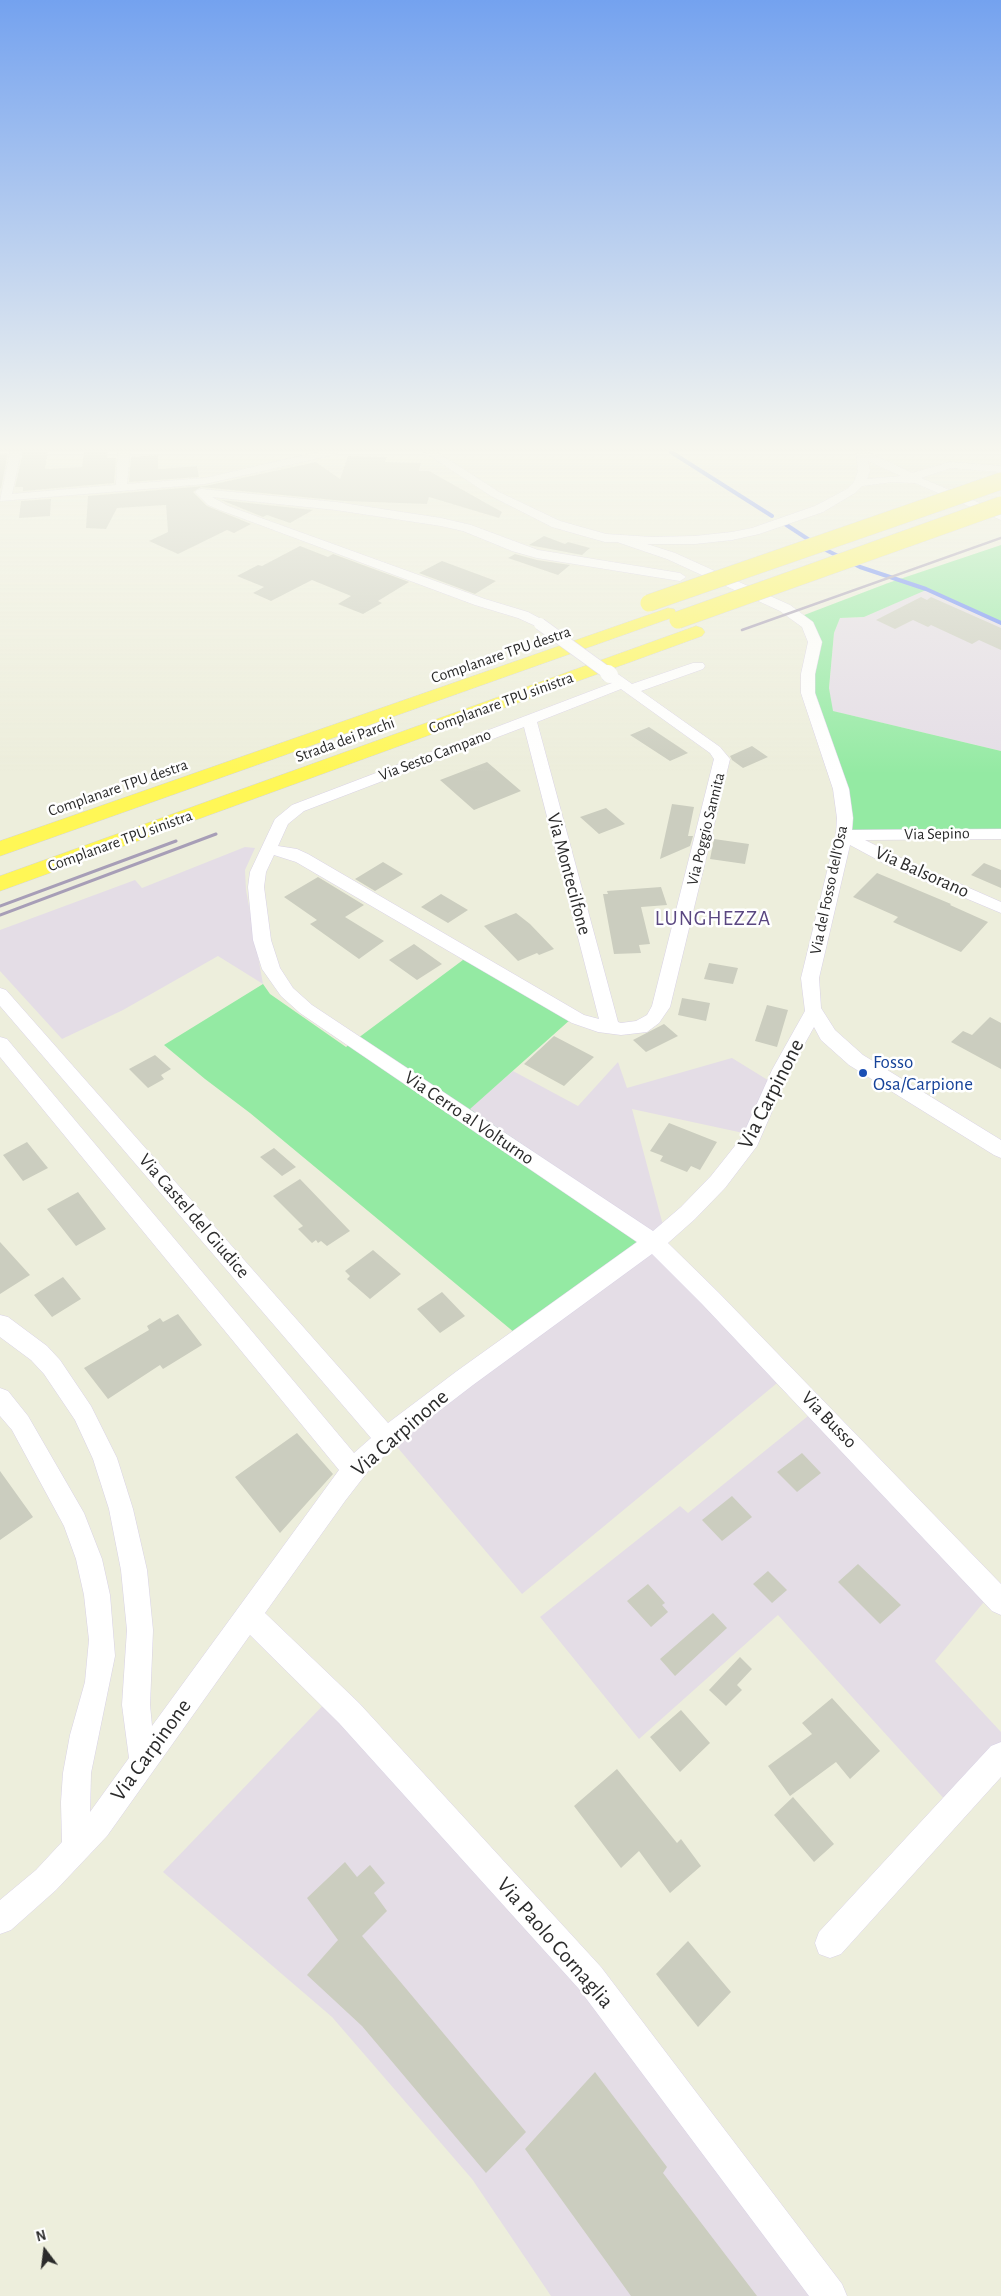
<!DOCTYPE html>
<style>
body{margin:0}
#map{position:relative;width:1001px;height:2296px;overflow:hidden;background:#edeedc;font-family:"Alegreya Sans",sans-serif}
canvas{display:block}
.north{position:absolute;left:20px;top:2226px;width:50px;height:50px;-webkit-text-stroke:4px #fff;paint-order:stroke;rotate:345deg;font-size:14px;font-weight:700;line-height:20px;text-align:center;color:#2b2b2b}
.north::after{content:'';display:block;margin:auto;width:18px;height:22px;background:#2b2b2b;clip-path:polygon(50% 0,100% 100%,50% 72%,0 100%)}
</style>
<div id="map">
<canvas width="1001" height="2296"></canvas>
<div class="north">N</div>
</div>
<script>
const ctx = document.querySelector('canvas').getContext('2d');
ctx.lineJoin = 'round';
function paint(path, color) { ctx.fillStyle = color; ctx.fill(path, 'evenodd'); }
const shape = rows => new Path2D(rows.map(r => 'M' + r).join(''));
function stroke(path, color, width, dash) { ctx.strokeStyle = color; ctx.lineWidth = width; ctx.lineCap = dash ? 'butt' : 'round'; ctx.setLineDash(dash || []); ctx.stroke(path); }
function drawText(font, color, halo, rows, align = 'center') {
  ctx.font = font + ' "Alegreya Sans",sans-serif'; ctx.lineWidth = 5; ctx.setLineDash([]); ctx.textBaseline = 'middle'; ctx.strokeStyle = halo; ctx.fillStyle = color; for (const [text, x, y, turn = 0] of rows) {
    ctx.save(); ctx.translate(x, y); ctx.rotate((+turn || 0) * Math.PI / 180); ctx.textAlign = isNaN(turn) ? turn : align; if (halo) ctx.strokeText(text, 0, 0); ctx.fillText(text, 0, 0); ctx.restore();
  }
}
const industrial = shape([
 [926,589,1001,624,1001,751,832,711,829,688,834,633,840,618,864,617],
 [245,847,255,848,245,870,246,890,263,984,218,956,123,1010,62,1039,0,971,0,930,135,880,142,888],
 [732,1058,771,1082,748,1134,632,1109,664,1229,653,1233,469,1109,513,1071,578,1106,618,1062,627,1088],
 [654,1248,782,1379,522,1594,392,1441],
 [813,1412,988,1597,935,1661,1001,1732,1001,1743,947,1802,778,1615,639,1739,540,1617,680,1506,688,1513],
 [332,1696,590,1978,832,2296,551,2296,472,2179,332,2017,163,1872]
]);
const green = shape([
 [1001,545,1001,623,926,590,864,617,840,618,834,633,829,688,833,711,1001,751,1001,835,844,835,844,825,812,706,814,647,799,617,888,583],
 [467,957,571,1019,470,1109,653,1233,515,1333,250,1113,205,1079,164,1045,263,984,270,994,346,1047]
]);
const stream = shape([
 [671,452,772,516],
 [785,524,820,547,860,567,926,589,1001,623]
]);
const building = shape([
 [23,452,48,452,45,469,82,467,84,452,108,452,107,458,116,458,114,483,23,491,23,487,15,487],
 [8,453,1,488,0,488,0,454],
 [158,455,158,469,197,466,199,477,129,482,131,457],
 [348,456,387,457,385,462,421,463,419,471,429,471,502,512,499,518,429,497,427,504,344,501,201,487,193,492,207,506,251,524,234,533,227,530,178,554,149,541,168,532,166,505,117,508,106,529,86,528,88,496,205,486,316,462,340,479],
 [51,499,50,516,19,518,21,501],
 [221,500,313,510,290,523,267,515,263,517],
 [544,536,565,544,568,542,590,548,582,555,529,545],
 [300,546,328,557,333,554,409,582,378,601,382,603,363,614,338,604,351,596,312,580,271,601,253,593,264,587,237,576,258,565,262,566],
 [515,554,537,560,570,565,558,575,508,558],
 [442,561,496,581,475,594,419,573],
 [921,597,927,600,931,597,1001,628,1001,650,979,640,972,644,931,625,928,627,913,620,895,629,876,620],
 [649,727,688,753,670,761,630,735],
 [752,746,768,757,743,768,732,760,730,756],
 [487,762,521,791,474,810,440,780],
 [672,804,694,807,688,836,693,836,690,846,660,859],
 [606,808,625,824,599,834,580,817],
 [714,839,749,844,745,864,710,859],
 [383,862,403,874,375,891,355,879],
 [984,863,1001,870,1001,888,971,875],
 [877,873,951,904,950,905,988,922,961,952,893,922,898,917,853,897],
 [318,877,364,905,345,917,384,941,359,959,310,924,317,920,284,897],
 [661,887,667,905,641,907,650,944,639,945,641,953,614,954,603,894,608,894,607,891],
 [441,894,468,910,448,923,421,907],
 [516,913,530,924,554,949,539,955,537,953,518,961,484,926],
 [414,944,442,964,417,980,389,960],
 [709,963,738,968,733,984,704,979],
 [682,998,710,1003,706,1021,678,1015],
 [767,1005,788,1010,777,1047,755,1041],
 [990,1017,1001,1023,1001,1069,951,1042,963,1031,972,1035],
 [664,1024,678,1036,646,1052,633,1040],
 [554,1036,594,1057,564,1086,524,1064],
 [155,1055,171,1069,161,1075,164,1079,148,1088,129,1069],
 [669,1123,717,1142,700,1170,691,1166,687,1172,660,1161,663,1156,650,1151],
 [27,1142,48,1168,23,1181,3,1155],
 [274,1148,296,1167,282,1176,260,1157],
 [300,1179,350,1231,327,1246,321,1241,318,1243,316,1240,312,1243,298,1229,303,1226,273,1196],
 [78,1192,106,1229,76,1246,47,1209],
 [0,1242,30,1275,0,1294],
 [373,1250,401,1274,370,1299,347,1279,350,1276,345,1271],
 [63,1277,81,1299,52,1317,34,1295],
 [442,1292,465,1316,440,1333,417,1309],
 [178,1314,202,1345,163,1369,160,1365,108,1399,84,1368,149,1330,147,1326,160,1318,163,1322],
 [297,1433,333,1474,280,1533,235,1477],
 [802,1453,821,1473,797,1492,777,1472],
 [0,1471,33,1517,0,1540],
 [732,1496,752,1517,722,1541,702,1520],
 [858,1564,901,1605,880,1624,838,1582],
 [768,1571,787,1590,772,1603,753,1584],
 [648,1584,665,1603,662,1605,668,1612,651,1627,627,1601],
 [713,1613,727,1628,675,1676,660,1659],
 [740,1657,752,1669,737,1685,742,1690,726,1706,709,1690],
 [832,1698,880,1751,850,1779,836,1762,790,1796,768,1766,812,1734,802,1723],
 [681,1710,710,1743,680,1772,650,1737],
 [617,1769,677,1843,681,1839,701,1866,670,1893,639,1851,621,1868,574,1806],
 [793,1797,834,1844,814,1862,774,1815],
 [345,1862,357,1877,370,1865,385,1883,374,1893,387,1911,362,1936,526,2132,486,2173,362,2026,307,1975,338,1940,307,1898],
 [688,1941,731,1992,698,2027,656,1974],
 [595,2072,667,2167,663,2173,757,2296,631,2296,525,2149]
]);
const minor = shape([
 [10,452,21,452,12,494,116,485,118,452,130,452,127,484,205,478,317,452,338,452,333,455,205,484,0,501,10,452],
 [424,452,437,452,499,492,560,521,606,534,652,537,695,536,732,532,752,528,815,506,847,489,854,482,858,471,856,452,868,452,912,473,950,462,1001,466,1001,472,951,468,921,478,1001,512,1001,520,915,483,892,482,862,486,855,493,823,512,759,534,732,540,695,544,647,544,675,553,790,605,813,622,822,642,815,674,815,693,849,789,853,818,852,830,1001,829,1001,839,865,840,901,858,1001,902,1001,913,889,866,850,845,819,978,821,1008,835,1030,863,1055,1001,1140,1001,1158,994,1155,849,1065,821,1040,814,1027,790,1070,757,1146,725,1188,695,1219,668,1243,718,1292,1001,1584,1001,1615,992,1611,702,1304,652,1254,473,1385,404,1438,369,1470,345,1501,265,1613,359,1703,601,1967,842,2284,847,2296,809,2296,579,1989,339,1723,250,1635,107,1836,56,1890,11,1930,0,1934,0,1900,36,1870,62,1842,61,1802,63,1773,70,1735,85,1682,89,1640,84,1595,76,1559,64,1526,12,1430,0,1416,0,1388,8,1391,28,1416,84,1513,102,1559,110,1595,115,1656,91,1773,90,1812,129,1758,122,1705,127,1630,121,1570,109,1509,93,1459,75,1420,44,1374,31,1360,0,1337,0,1315,8,1317,47,1346,60,1360,91,1406,117,1458,133,1509,147,1570,153,1630,150,1705,152,1726,339,1470,0,1057,0,1037,7,1039,354,1453,371,1438,0,1006,0,988,6,990,388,1423,457,1371,637,1242,300,1013,281,996,262,969,253,940,248,887,250,872,275,819,292,805,612,683,603,675,605,672,615,672,632,684,693,663,703,663,705,666,703,669,641,691,720,747,730,759,670,1007,659,1023,647,1032,621,1035,598,1032,572,1023,296,862,274,855,266,872,264,887,271,940,280,968,293,988,312,1005,653,1231,681,1207,711,1176,742,1137,772,1070,805,1011,801,978,836,835,837,818,833,789,801,693,801,674,808,642,802,627,780,611,667,559,617,542,605,542,552,527,491,496,424,452],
 [868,461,901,476,867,479,870,471,868,461],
 [621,689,710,753,714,759,652,1006,647,1015,636,1021,621,1023,618,1022,537,722,621,689],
 [524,727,599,1019,584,1015,308,854,297,849,278,846,288,824,304,811,524,727],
 [201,489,336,502,441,518,471,525,538,550,680,573,686,577,680,581,537,558,512,551,463,531,441,526,336,510,212,497,228,506,485,599,528,612,545,621,547,624,540,628,518,618,475,605,220,510,208,505,195,492,197,490,201,489],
 [1001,1742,1001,1777,841,1954,830,1958,819,1954,815,1943,819,1932,991,1746,1001,1742]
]);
const highway = shape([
 [668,608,674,609,677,613,674,617,0,856,0,841,668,608],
 [696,626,702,628,705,632,702,636,0,891,0,876,696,626]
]);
const railFar1 = shape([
 [742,630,1001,538]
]);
const rail = shape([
 [0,906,176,841],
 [0,915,216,834]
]);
const minorBridgeFar1 = shape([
 [540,624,609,674]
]);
const minorBridge = shape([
 [608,673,610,675]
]);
const highwayBridge = shape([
 [649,603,1001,481],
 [678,620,1001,505]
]);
const markers = [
 [863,1073,5,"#1a4fb4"]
];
const farStreetnames = [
 ["Complanare TPU destra",501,655,-19],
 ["Complanare TPU sinistra",501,703,-20],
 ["Strada dei Parchi",345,740,-20],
 ["Via Sesto Campano",435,755,-21],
 ["Complanare TPU destra",118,788,-19],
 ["Via Poggio Sannita",706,829,-76],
 ["Via Sepino",937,834,-1],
 ["Complanare TPU sinistra",120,841,-20],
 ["Via del Fosso dell'Osa",829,890,-78]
];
const streetNames = [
 ["Via Balsorano",922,872,24],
 ["Via Montecilfone",569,874,75],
 ["Via Cerro al Volturno",469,1118,34],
 ["Via Castel del Giudice",194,1216,49],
 ["Via Busso",829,1420,46]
];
const transitNames = [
 ["Fosso",873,1062],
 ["Osa/Carpione",873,1084]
];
const quarterNames = [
 ["LUNGHEZZA",713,919]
];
const nearStreetnames = [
 ["Via Carpinone",771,1094,-63],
 ["Via Carpinone",400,1433,-41],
 ["Via Carpinone",151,1750,-54],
 ["Via Paolo Cornaglia",555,1943,49]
];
paint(industrial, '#e4dde6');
paint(green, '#94eaa3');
stroke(stream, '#6686f9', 4);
paint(building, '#cbcdbf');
stroke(minor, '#d8d1e5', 1);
stroke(highway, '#d5d5d5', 1);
paint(minor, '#fff');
paint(highway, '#fff756');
stroke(railFar1, '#a79eb7', 2.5);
stroke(rail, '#a79eb7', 3);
stroke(minorBridgeFar1, '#d8d1e5', 13, []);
stroke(minorBridge, '#d8d1e5', 17, []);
stroke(highwayBridge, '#d5d5d5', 18, []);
stroke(minorBridgeFar1, '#fff', 12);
stroke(minorBridge, '#fff', 16);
stroke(highwayBridge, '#fff756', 17);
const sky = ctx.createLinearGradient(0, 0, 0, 774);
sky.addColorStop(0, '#74a2ef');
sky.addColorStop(0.58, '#f7f7ef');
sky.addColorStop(1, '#f7f7ef00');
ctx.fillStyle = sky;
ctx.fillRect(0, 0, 1001, 774);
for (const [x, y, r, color] of markers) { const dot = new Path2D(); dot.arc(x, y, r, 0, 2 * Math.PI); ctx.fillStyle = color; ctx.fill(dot); stroke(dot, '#fff', 2); }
drawText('16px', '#2b2b2b', '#fff', farStreetnames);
drawText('19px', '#2b2b2b', '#fff', streetNames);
drawText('19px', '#164399', '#fff', transitNames, 'left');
ctx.letterSpacing = '1px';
drawText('21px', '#5a4780', '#fff', quarterNames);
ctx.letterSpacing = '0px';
drawText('22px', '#2b2b2b', '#fff', nearStreetnames);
</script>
